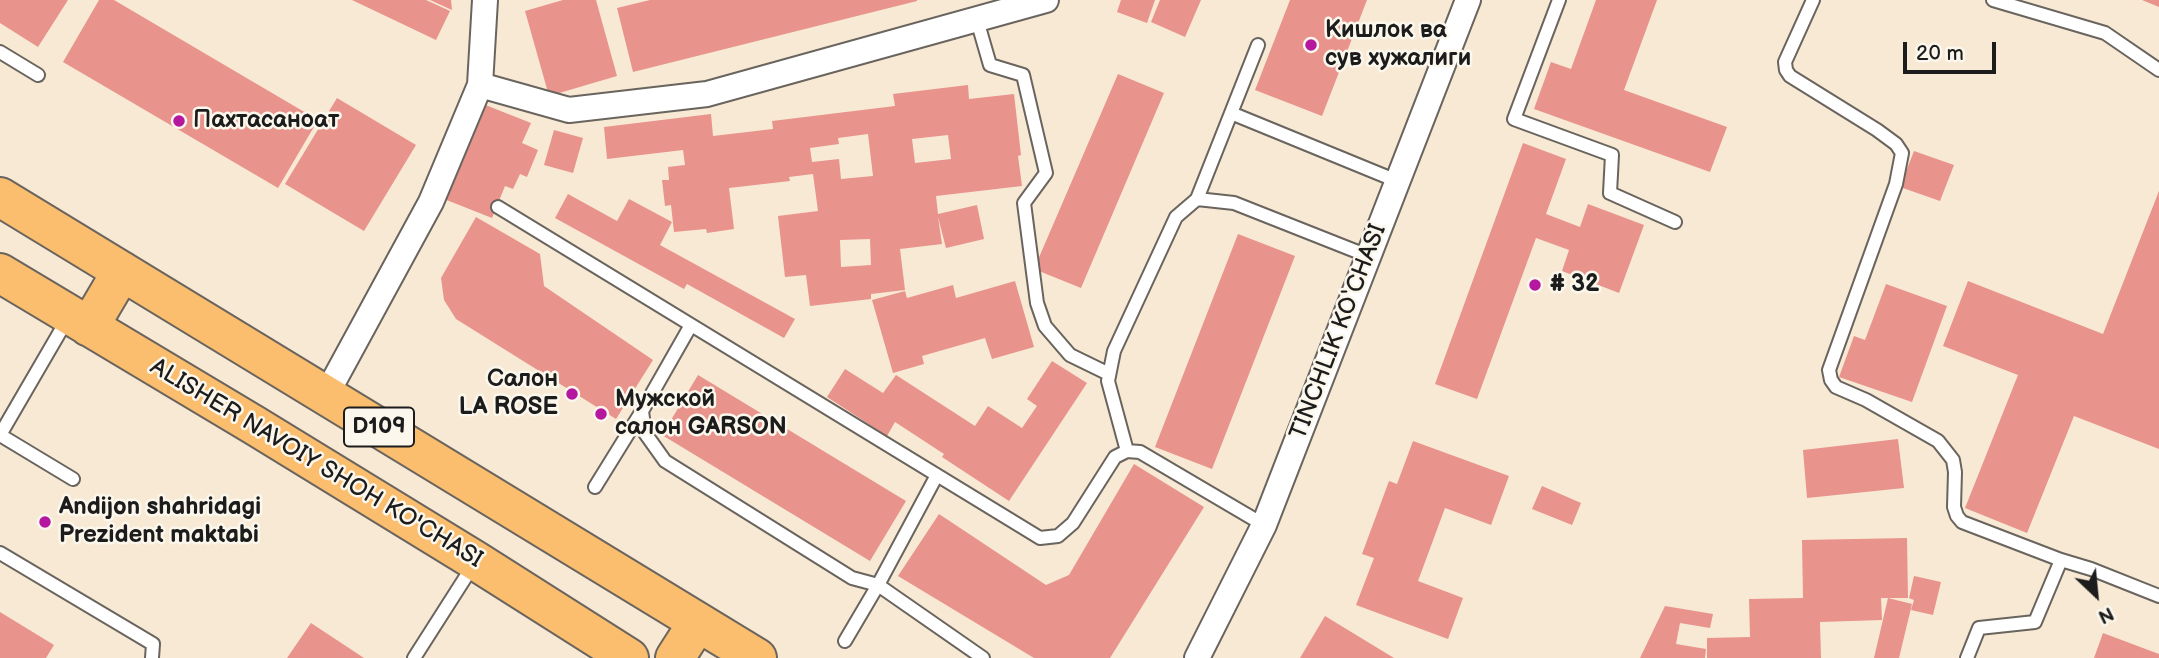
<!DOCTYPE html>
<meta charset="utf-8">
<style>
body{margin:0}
#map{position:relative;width:2159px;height:658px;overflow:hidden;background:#f8e9d5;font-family:"Balsamiq Sans",sans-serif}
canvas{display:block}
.north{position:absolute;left:2061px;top:560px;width:70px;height:70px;-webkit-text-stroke:5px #fbf7ec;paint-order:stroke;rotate:154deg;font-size:19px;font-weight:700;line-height:28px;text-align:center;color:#1c1c1c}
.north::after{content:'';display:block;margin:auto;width:24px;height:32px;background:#1c1c1c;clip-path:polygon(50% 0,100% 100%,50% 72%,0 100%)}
.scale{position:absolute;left:1903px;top:42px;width:93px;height:32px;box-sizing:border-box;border:4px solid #1c1c1c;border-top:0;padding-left:9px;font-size:21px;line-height:24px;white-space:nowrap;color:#1c1c1c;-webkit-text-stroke:5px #fbf7ec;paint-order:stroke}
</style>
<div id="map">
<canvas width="2159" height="658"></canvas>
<div class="north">N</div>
<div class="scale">20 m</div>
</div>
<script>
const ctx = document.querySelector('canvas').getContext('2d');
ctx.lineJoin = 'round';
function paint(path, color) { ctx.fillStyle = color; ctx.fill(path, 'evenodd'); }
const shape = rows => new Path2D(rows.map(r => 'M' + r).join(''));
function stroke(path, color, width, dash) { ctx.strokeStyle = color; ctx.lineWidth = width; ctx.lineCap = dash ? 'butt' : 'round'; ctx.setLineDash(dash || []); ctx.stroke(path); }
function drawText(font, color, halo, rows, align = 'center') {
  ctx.font = font + ' "Balsamiq Sans",sans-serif'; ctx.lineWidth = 5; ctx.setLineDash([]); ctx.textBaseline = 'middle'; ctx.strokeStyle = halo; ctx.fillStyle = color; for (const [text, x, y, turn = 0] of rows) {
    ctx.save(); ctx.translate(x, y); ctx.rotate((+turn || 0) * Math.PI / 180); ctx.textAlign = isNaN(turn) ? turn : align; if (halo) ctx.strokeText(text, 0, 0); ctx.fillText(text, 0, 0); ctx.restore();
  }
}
const building = shape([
 [0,0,68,0,38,47,0,23],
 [99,0,114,0,318,120,278,188,63,62],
 [352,0,426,0,450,11,436,40],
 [430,0,451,0,452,10],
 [563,0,596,0,617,76,549,96,525,11],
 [650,0,917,0,917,1,633,72,617,8],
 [1121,0,1155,0,1147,23,1117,12],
 [1160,0,1201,0,1185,37,1151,22],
 [1290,0,1367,0,1322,116,1255,90],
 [1596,0,1657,0,1624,90,1727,127,1710,172,1534,109,1551,62,1571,69],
 [2142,0,2159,0,2159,7],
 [1118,74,1164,93,1081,288,1034,269],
 [968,85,969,99,1014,94,1021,155,1018,156,1022,186,936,196,938,214,977,205,984,239,946,248,938,217,942,244,900,249,905,290,871,294,871,299,810,306,806,275,785,277,778,216,818,211,813,174,789,177,790,181,729,188,734,229,707,233,706,229,674,232,671,205,665,206,662,180,669,180,668,167,685,165,683,150,607,159,604,127,711,114,713,136,773,129,772,121,895,106,893,94],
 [868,134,873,176,841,179,839,159,812,162,810,148,839,144,838,138],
 [948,135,951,159,915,163,912,139],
 [870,239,871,265,841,267,840,240],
 [337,98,416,145,364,231,285,184],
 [483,104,531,123,522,143,538,150,527,177,520,174,513,189,505,186,492,218,444,199],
 [554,130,583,138,573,173,544,165],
 [1523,143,1566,159,1546,214,1580,227,1588,204,1644,225,1619,293,1562,271,1569,250,1536,238,1477,399,1435,384],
 [1914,151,1954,165,1940,201,1900,187],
 [2159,191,2159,449,2074,416,2027,533,1965,508,2018,375,1943,346,1968,281,2103,334],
 [568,194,617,221,629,199,672,222,660,245,795,319,784,338,687,284,684,289,555,218],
 [476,217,540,254,544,286,653,360,616,419,456,319,444,300,441,278],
 [1238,234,1295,256,1212,469,1155,447],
 [1015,281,1034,347,992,359,985,338,922,356,924,364,893,373,872,300,905,291,907,298,953,285,956,298],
 [1886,284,1947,306,1912,402,1839,377,1854,336,1865,340],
 [1052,361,1087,383,1009,501,942,457,944,454,895,422,887,436,827,397,845,369,883,393,896,375,975,426,988,406,1022,428,1037,406,1027,399],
 [698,375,906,501,870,561,662,435],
 [1898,439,1904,488,1807,498,1803,450],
 [1413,441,1509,476,1491,525,1445,508,1418,581,1463,598,1448,639,1356,605,1374,558,1362,554,1389,481,1397,484],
 [1134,464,1204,507,1110,658,1034,658,898,576,939,514,1046,585,1069,575],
 [1542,486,1581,503,1572,525,1532,509],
 [1907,538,1908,598,1881,598,1882,620,1820,622,1821,658,1707,658,1707,638,1750,637,1749,599,1803,598,1802,540],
 [1914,576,1941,582,1933,615,1911,610,1914,600,1909,598],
 [1888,598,1912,604,1899,658,1874,658],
 [1665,606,1713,614,1710,628,1680,623,1676,644,1706,649,1705,658,1640,658],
 [0,612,54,645,46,658,0,658],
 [1325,616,1394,658,1300,658],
 [311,623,364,658,287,658],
 [2103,633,2159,654,2159,658,2094,658]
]);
const service = shape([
 [1559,0,1514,119,1612,155,1610,193,1675,222],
 [1813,0,1785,62,1786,70,1790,76,1877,130,1896,144,1902,153,1896,184,1829,370,1831,380,1836,387,1866,400,1938,441,1953,460,1955,472,1954,507,1957,516,1962,522,2061,560,2091,569,2159,596],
 [1993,0,2105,33,2159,70],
 [977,20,990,65,1023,75,1046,173,1024,203,1037,303,1045,326,1070,355,1109,374],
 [0,52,38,75],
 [1231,113,1397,181],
 [1197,199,1258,45],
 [498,207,1040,538,1058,536,1073,523,1115,457,1127,451,1140,452,1264,525],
 [691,325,642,411,645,433,665,461,852,578,878,585,937,475],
 [0,435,68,318],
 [0,435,73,479],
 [1127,451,1108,381,1114,351,1176,217,1197,199,1234,203,1368,256],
 [595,487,642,411],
 [0,553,153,644,152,658],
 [845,641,878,585,983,658],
 [414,658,474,564],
 [1967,658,1979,628,2035,622,2061,560]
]);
const minor = shape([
 [480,85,569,110,707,94,1046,0],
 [326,395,431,202,480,85,485,0],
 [1197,658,1264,525,1468,0]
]);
const primary = shape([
 [0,197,757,658],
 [0,273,254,425,476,561,629,658],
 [89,327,122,271],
 [675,658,698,622]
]);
const markers = [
 [1311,45,7,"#b5179e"],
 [179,121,7,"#b5179e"],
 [1535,285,7,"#b5179e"],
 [572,394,7,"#b5179e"],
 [601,414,7,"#b5179e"],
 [45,522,7,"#b5179e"]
];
const shields = [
 [379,427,70]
];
const shieldNames = [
 ["D109",379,427]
];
const poiNames = [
 ["Кишлок ва",1325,31],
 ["сув хужалиги",1325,59],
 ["Пахтасаноат",193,121],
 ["# 32",1549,285],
 ["Салон",558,380,"right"],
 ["LA ROSE",558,408,"right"],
 ["Мужской",615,400],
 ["салон GARSON",615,428],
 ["Andijon shahridagi",59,508],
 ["Prezident maktabi",59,536]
];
const streetNames = [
 ["TINCHLIK KО‘CHASI",1339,332,-69],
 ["ALISHER NAVOIY SHOH KO'CHASI",316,464,31]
];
paint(building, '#e8938c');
stroke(service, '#69645d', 16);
stroke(minor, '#69645d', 28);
stroke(primary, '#69645d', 42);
stroke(service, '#fff', 12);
stroke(minor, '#fff', 24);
stroke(primary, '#fbbd6e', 38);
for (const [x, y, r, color] of markers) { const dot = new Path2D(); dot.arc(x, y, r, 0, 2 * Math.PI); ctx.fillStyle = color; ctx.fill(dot); stroke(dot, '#fbf7ec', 2.5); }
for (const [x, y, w] of shields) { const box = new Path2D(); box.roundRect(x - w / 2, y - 19.5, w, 39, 5); ctx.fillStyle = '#fbf7ec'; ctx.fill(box); stroke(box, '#1c1c1c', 2); }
drawText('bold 23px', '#1c1c1c', null, shieldNames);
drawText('bold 24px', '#1c1c1c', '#fbf7ec', poiNames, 'left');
drawText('24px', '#1c1c1c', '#fbf7ec', streetNames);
</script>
